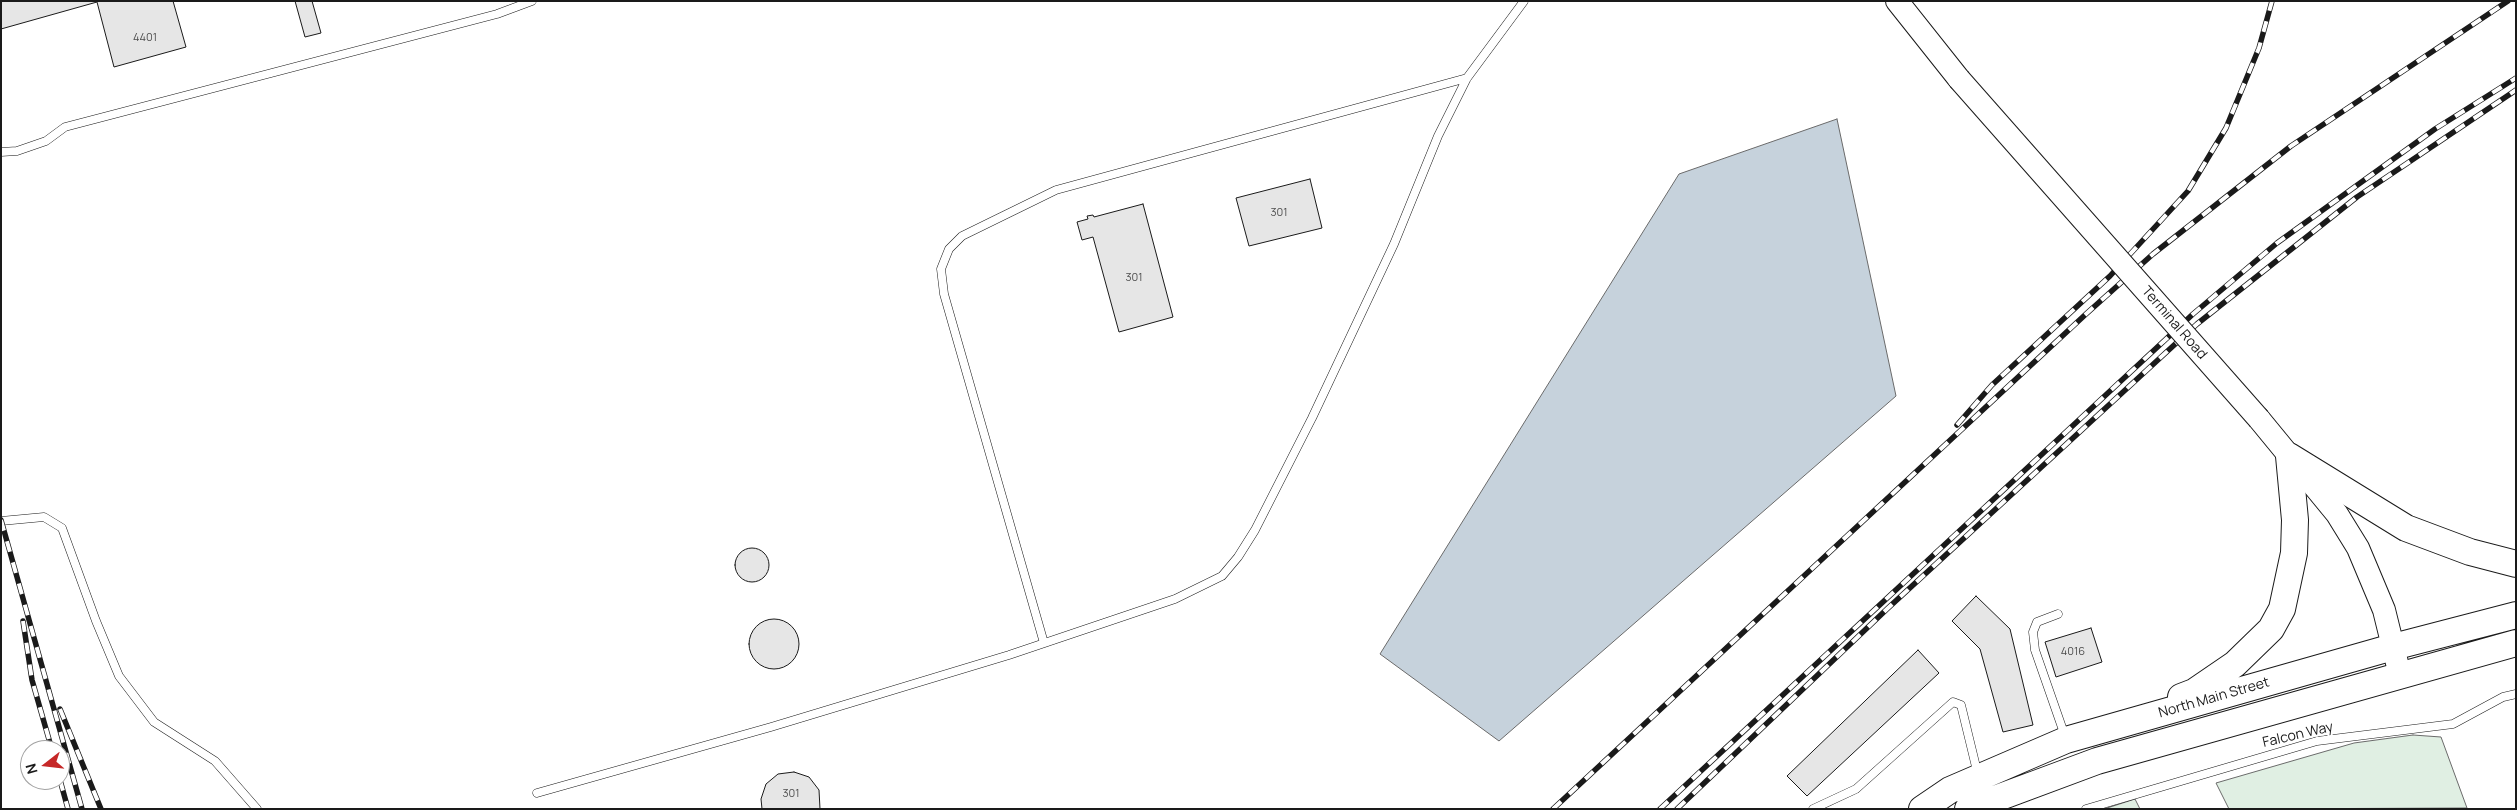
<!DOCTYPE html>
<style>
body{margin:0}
#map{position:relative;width:2517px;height:810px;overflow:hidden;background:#fff;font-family:Manrope,sans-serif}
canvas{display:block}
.frame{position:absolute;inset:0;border:2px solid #1a1a1a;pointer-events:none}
.north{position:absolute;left:20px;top:740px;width:50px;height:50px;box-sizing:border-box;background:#fff;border:1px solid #a3a3a3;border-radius:50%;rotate:254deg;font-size:14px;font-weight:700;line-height:20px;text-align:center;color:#1a1a1a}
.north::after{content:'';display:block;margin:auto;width:18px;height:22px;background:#c62828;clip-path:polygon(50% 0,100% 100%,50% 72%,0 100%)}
</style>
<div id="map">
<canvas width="2517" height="810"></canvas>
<div class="frame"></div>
<div class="north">N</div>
</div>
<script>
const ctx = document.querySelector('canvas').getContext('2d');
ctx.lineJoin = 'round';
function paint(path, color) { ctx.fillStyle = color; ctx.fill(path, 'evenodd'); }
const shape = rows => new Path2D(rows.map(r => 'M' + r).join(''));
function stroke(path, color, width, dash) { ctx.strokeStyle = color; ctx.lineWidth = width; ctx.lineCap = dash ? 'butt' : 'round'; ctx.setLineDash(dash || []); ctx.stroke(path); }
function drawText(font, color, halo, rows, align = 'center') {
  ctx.font = font + ' Manrope,sans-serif'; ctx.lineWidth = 4; ctx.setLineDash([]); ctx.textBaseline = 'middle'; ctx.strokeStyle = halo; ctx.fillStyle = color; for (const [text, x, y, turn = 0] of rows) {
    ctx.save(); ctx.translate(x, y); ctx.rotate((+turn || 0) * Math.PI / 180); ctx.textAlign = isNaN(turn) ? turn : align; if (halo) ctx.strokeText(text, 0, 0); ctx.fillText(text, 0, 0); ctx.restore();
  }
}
const green = shape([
 [2413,735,2441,737,2467,808,2229,809,2216,783,2354,743,2413,735],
 [2135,799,2140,809,2104,809,2135,799]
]);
const water = shape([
 [1837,119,1896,396,1499,741,1380,654,1679,174,1837,119]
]);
const building = shape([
 [1,1,173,1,186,47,114,67,97,2,1,29,1,1],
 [295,1,312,1,321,33,305,37,295,1],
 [1310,179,1322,228,1249,246,1236,198,1310,179],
 [1143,204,1173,317,1119,332,1093,237,1082,240,1077,222,1088,219,1087,216,1093,215,1094,217,1143,204],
 '735 565a17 17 0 1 1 34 0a17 17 0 1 1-34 0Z',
 [1976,596,2010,629,2033,725,2003,732,1980,649,1952,621,1976,596],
 '749 644a25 25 0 1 1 50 0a25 25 0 1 1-50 0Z',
 [2091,628,2102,662,2056,677,2045,642,2091,628],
 [1918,650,1939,673,1807,796,1787,776,1918,650],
 [794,772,809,777,819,790,820,809,762,809,761,799,766,784,778,774,794,772]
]);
const lane = shape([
 [1,152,17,151,46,141,65,127,497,14,532,1],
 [1,521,44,517,62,528,96,621,119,676,154,722,215,761,257,809],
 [2058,614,2037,622,2033,632,2035,650,2065,736],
 [1044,643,944,294,941,269,949,249,962,236,1056,190,1467,78],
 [537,793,771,727,1009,655,1175,599,1222,576,1238,557,1255,530,1312,418,1394,244,1438,136,1467,78,1524,1],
 [1813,809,1856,789,1953,702,1961,705,1978,775],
 [2086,809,2317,741,2453,724,2503,697,2516,694]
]);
const secondary = shape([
 [1897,1,1959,79],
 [2259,419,2337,514,2358,548,2384,610,2400,675]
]);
const primary = shape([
 [2289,456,2406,528,2470,552,2516,564],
 [2181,697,2194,692,2235,664,2271,629,2282,609,2294,553,2295,520,2289,456],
 [1922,809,1950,790,2066,740,2393,647,2516,615],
 [1968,809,2097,761,2516,643]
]);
const rail = shape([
 [1957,425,1992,385,2110,276,2188,191,2226,128,2259,48,2272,1],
 [1,520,82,809],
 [23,621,32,680,52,750],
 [60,709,101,809],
 [60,780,68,809],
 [1553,809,2086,314,2153,254,2291,146,2508,1],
 [1660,809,2193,314,2277,243,2435,129,2516,78],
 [1677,809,1887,609,2197,324,2357,197,2516,90]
]);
const secondaryBridge = shape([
 [1959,79,2259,419]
]);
const numberNames = [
 ["4401",145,38],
 ["301",1279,213],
 ["301",1134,278],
 ["4016",2073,652],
 ["301",791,794]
];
const streetNames = [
 ["Terminal Road",2174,323,49],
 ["North Main Street",2214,698,-16],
 ["Falcon Way",2298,735,-13]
];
paint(green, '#e0efe3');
stroke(green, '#6a6a6a', 1);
paint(water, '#c6d2dc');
stroke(water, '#6a6a6a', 1);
paint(building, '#e6e6e6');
stroke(building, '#1a1a1a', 1);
stroke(lane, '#1a1a1a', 9);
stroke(secondary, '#1a1a1a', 24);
stroke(primary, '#1a1a1a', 28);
stroke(lane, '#fff', 8);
stroke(secondary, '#fff', 22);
stroke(primary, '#fff', 26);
stroke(rail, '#1a1a1a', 5.5);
stroke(rail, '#fff', 4, [11]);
stroke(secondaryBridge, '#1a1a1a', 24, []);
stroke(secondaryBridge, '#fff', 22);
drawText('11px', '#4d4d4d', null, numberNames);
drawText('14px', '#1a1a1a', '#fff', streetNames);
</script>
